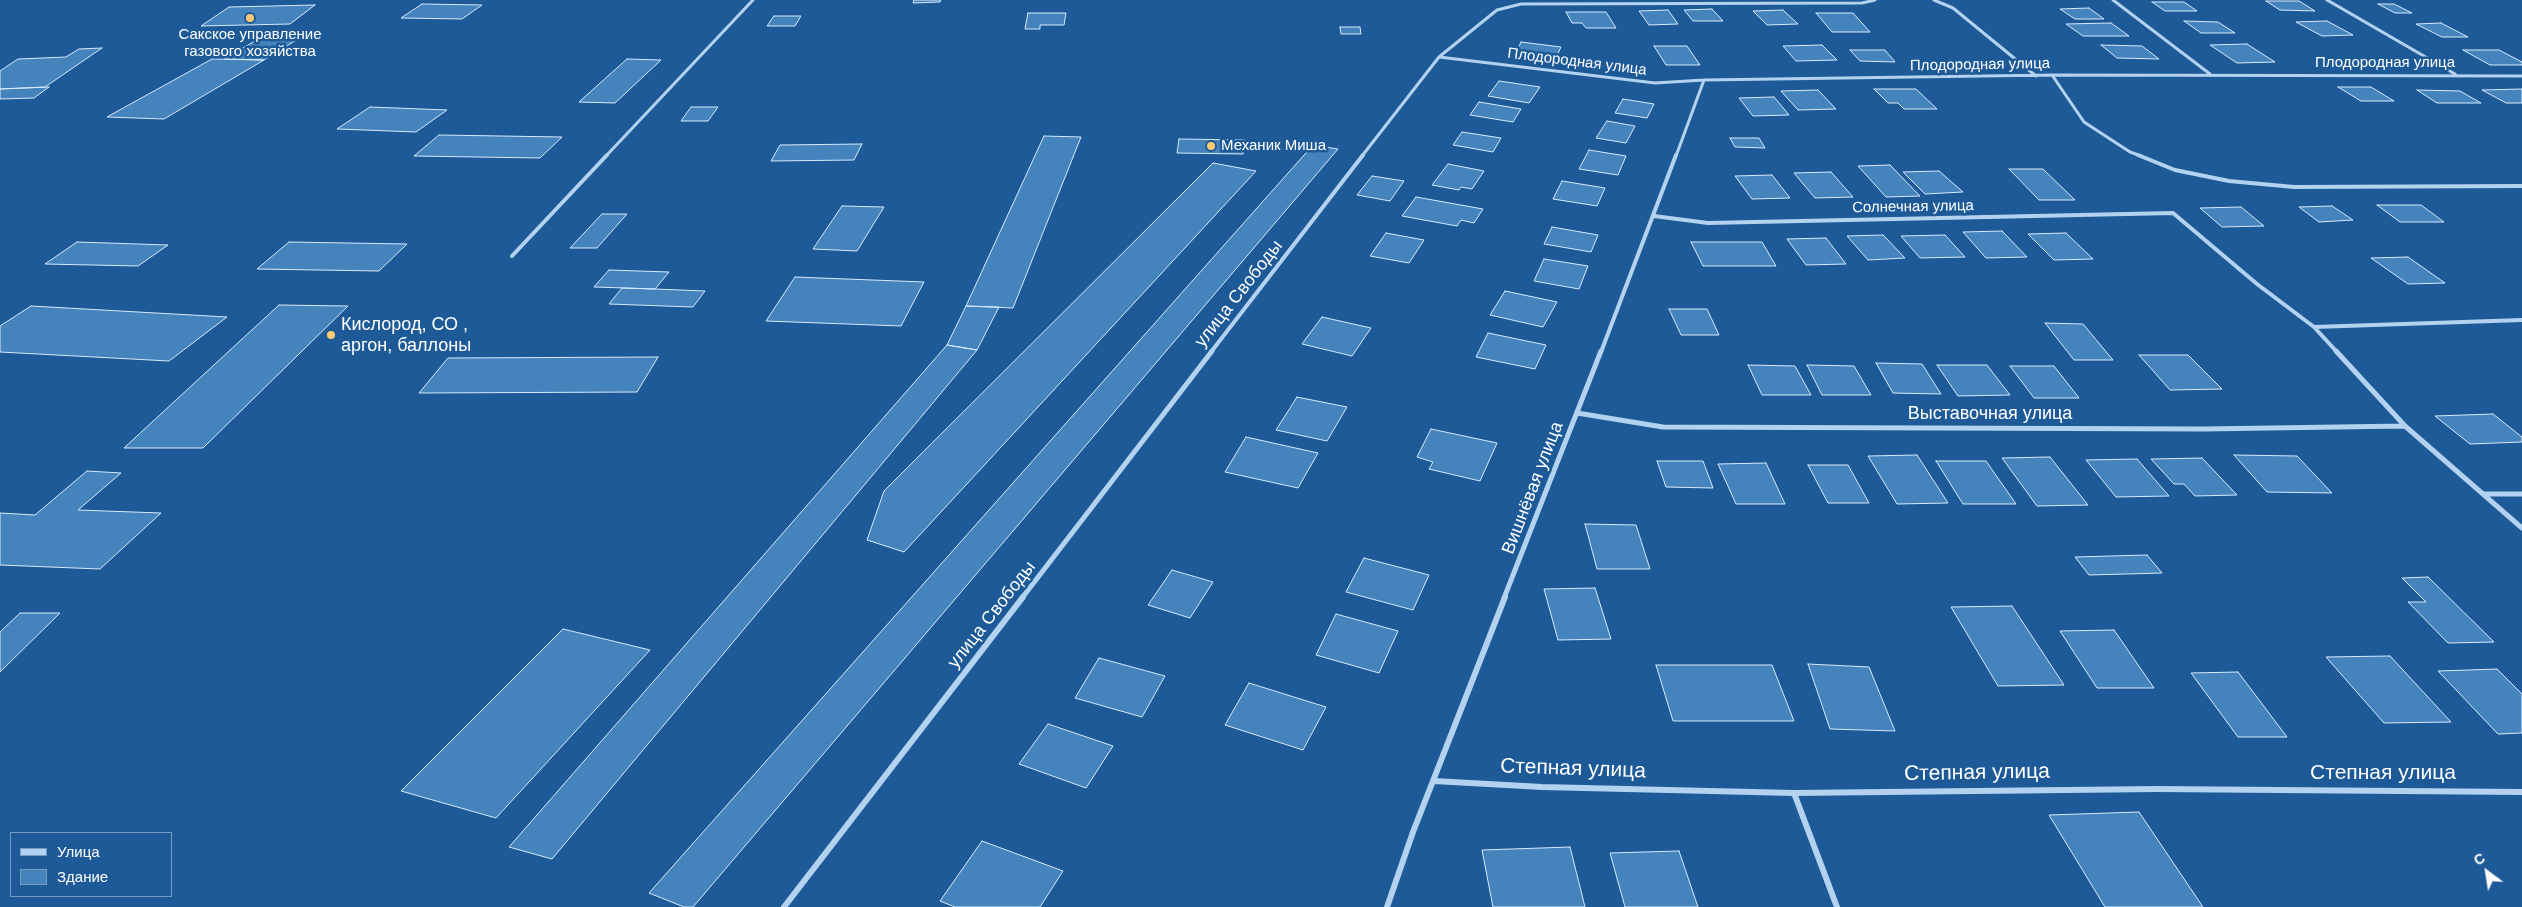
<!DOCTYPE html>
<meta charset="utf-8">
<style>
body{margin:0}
#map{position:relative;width:2522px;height:907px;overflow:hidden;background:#1d5a97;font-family:Arial,sans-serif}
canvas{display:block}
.legend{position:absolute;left:10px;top:832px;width:162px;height:65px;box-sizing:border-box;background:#1d5a97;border:1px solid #779cc1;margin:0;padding:6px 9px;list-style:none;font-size:15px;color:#fff}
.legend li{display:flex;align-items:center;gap:10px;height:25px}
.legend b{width:25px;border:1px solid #779cc1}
.north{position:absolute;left:2462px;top:847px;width:50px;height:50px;-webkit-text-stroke:4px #1d5a97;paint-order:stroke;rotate:329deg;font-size:14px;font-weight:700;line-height:20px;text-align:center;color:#fff}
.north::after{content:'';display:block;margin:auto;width:18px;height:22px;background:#fff;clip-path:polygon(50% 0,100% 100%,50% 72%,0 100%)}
</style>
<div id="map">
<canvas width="2522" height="907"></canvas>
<ul class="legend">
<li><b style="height:6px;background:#b2d2ef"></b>Улица</li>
<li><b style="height:14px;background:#4583bd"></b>Здание</li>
</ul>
<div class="north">С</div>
</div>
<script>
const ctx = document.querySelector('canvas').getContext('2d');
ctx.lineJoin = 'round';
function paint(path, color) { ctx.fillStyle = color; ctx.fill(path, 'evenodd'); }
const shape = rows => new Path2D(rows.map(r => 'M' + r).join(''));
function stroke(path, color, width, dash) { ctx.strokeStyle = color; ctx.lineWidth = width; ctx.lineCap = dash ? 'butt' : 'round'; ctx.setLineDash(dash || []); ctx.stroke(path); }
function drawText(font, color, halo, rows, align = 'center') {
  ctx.font = font + ' Arial,sans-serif'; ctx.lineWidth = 5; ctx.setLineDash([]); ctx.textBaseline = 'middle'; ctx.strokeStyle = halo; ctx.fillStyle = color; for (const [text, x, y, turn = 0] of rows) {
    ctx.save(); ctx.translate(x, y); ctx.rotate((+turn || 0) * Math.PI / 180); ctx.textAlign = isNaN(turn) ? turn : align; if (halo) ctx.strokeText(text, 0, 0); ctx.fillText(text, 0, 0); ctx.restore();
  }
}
const building = shape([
 [914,0,941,0,940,2,913,3,914,0],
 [2266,1,2299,1,2315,11,2280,10,2266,1],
 [2152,2,2184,2,2197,11,2165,11,2152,2],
 [422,4,482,5,462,19,401,18,422,4],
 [2378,4,2394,4,2412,13,2395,13,2378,4],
 [315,5,290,24,201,26,229,7,315,5],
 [2089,8,2104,19,2075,19,2060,9,2089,8],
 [1712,9,1723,21,1693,21,1684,10,1712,9],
 [1668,10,1678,24,1649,25,1639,11,1668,10],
 [1783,10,1798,24,1767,25,1753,11,1783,10],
 [1566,12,1606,12,1616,28,1586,28,1582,23,1572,23,1566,12],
 [1028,13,1066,13,1064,25,1040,25,1040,29,1025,29,1028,13],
 [1816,13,1853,13,1870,32,1832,32,1816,13],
 [774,16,801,16,795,26,767,26,774,16],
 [2184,21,2218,22,2235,33,2201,33,2184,21],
 [2327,21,2353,35,2322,36,2296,22,2327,21],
 [2111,23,2129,36,2083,36,2066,24,2111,23],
 [2441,23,2468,37,2442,37,2416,24,2441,23],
 [1340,27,1360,27,1361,34,1341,34,1340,27],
 [260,38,298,39,264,60,224,59,260,38],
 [1521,42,1561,47,1553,64,1525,61,1527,56,1515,55,1521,42],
 [2247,44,2275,62,2237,63,2210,45,2247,44],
 [1822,45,1837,60,1796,61,1783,46,1822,45],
 [2101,45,2142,46,2159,59,2117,58,2101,45],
 [1654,46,1687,46,1700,65,1666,65,1654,46],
 [102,48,45,87,0,89,0,71,18,59,66,57,79,49,102,48],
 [1850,50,1885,50,1895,62,1860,61,1850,50],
 [2463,50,2499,50,2522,62,2522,65,2490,65,2463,50],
 [212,59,264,60,164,119,107,117,212,59],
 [627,59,661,60,615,103,579,102,627,59],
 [1499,81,1540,87,1529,103,1488,96,1499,81],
 [49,87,34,98,0,99,0,89,49,87],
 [2338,87,2371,87,2394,101,2361,101,2338,87],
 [1874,89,1916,89,1937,109,1904,109,1898,103,1888,103,1874,89],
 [2522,89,2522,103,2506,103,2482,90,2522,89],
 [1818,90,1836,109,1798,110,1781,91,1818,90],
 [2417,90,2460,91,2481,103,2437,103,2417,90],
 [1774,97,1789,115,1753,116,1739,98,1774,97],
 [1623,99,1654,104,1647,118,1615,113,1623,99],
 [1479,102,1521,109,1513,122,1470,115,1479,102],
 [370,107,447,110,416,132,337,129,370,107],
 [691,107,718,107,708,121,681,121,691,107],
 [1607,121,1635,126,1626,143,1596,138,1607,121],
 [1462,132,1501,138,1493,152,1453,145,1462,132],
 [439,135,562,137,540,158,414,156,439,135],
 [1044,136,1081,137,1013,308,966,306,1044,136],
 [1730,138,1759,138,1765,148,1735,147,1730,138],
 [1179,139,1245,140,1243,154,1177,153,1179,139],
 [862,144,854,160,771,161,780,145,862,144],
 [1313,145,1338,149,693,907,684,907,649,893,1313,145],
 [1589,150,1626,156,1618,175,1579,169,1589,150],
 [1213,163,1256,171,904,552,867,540,884,491,1213,163],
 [1448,164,1484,171,1472,189,1461,187,1459,190,1432,185,1448,164],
 [1890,165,1920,196,1886,197,1858,166,1890,165],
 [2009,169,2043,169,2075,200,2039,200,2009,169],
 [1939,171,1963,192,1925,194,1903,172,1939,171],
 [1831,172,1853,197,1815,198,1794,173,1831,172],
 [1772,175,1790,198,1752,199,1735,176,1772,175],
 [1372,176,1404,181,1390,201,1357,195,1372,176],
 [1562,181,1605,188,1597,206,1553,199,1562,181],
 [1416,197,1483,209,1474,223,1461,220,1457,226,1402,216,1416,197],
 [2377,205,2421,205,2444,222,2400,222,2377,205],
 [842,206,884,207,857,251,813,249,842,206],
 [2332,206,2353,220,2319,222,2299,207,2332,206],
 [2241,207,2264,226,2222,227,2200,208,2241,207],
 [602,214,627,214,597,248,570,248,602,214],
 [1552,227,1598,235,1591,252,1544,244,1552,227],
 [2002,231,2027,257,1986,258,1963,232,2002,231],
 [1386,233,1424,240,1409,263,1370,256,1386,233],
 [2066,233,2093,259,2054,260,2028,234,2066,233],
 [1883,235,1905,258,1868,260,1847,236,1883,235],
 [1945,235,1965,257,1920,258,1901,236,1945,235],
 [1826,238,1846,264,1806,265,1787,239,1826,238],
 [77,242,168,245,138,266,45,264,77,242],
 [289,242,407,244,379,271,257,269,289,242],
 [1691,242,1762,242,1776,266,1703,266,1691,242],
 [2408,257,2445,283,2408,284,2371,258,2408,257],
 [1544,259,1588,266,1579,289,1534,281,1544,259],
 [609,270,669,272,655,289,594,287,609,270],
 [795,277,924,282,901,326,766,321,795,277],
 [622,288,655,289,705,291,693,307,609,304,622,288],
 [1505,291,1557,302,1543,327,1490,315,1505,291],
 [279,305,348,306,203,448,124,448,279,305],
 [31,306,227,317,169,361,0,352,0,326,31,306],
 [966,306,999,307,977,350,947,345,966,306],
 [1669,309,1707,309,1719,335,1681,335,1669,309],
 [1322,317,1371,328,1352,356,1302,344,1322,317],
 [2045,323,2083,324,2113,360,2074,360,2045,323],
 [1488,333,1546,345,1535,369,1476,357,1488,333],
 [947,345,977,350,552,859,509,847,947,345],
 [2139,355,2188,355,2222,389,2170,390,2139,355],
 [658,357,637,392,419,393,448,358,658,357],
 [1876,363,1922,364,1941,394,1893,393,1876,363],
 [1748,365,1795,366,1811,395,1762,395,1748,365],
 [1807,365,1854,366,1871,395,1822,395,1807,365],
 [1937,365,1987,365,2010,395,1958,396,1937,365],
 [2010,366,2054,366,2079,398,2034,398,2010,366],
 [1297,397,1347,407,1327,441,1276,430,1297,397],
 [2493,414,2522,437,2522,442,2470,444,2435,416,2493,414],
 [1431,429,1497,443,1480,481,1429,469,1433,462,1417,457,1431,429],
 [1246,437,1318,453,1298,488,1225,472,1246,437],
 [1917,455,1948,503,1897,504,1868,456,1917,455],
 [2234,455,2297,456,2332,493,2267,492,2234,455],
 [2050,457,2088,505,2037,506,2002,458,2050,457],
 [2202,458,2237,495,2195,496,2184,484,2174,484,2151,459,2202,458],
 [2137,459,2169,496,2116,497,2086,460,2137,459],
 [1657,461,1703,461,1713,488,1666,487,1657,461],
 [1936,461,1986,461,2016,504,1963,504,1936,461],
 [1766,463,1785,504,1736,504,1718,464,1766,463],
 [1808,465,1848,465,1869,503,1828,503,1808,465],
 [87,471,121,473,78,510,161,513,100,569,0,565,0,513,35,515,87,471],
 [1585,524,1636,525,1650,569,1597,569,1585,524],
 [2147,555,2162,573,2089,575,2075,557,2147,555],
 [1364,558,1429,575,1413,610,1346,592,1364,558],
 [1172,570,1213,582,1190,618,1148,605,1172,570],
 [2428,577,2494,642,2448,643,2408,602,2426,602,2402,578,2428,577],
 [1595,588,1611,639,1558,640,1544,589,1595,588],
 [2012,606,2064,685,1998,686,1951,607,2012,606],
 [20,613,60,613,0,672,0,632,20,613],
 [1336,614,1398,631,1379,673,1316,655,1336,614],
 [563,629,650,650,496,818,401,791,563,629],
 [2114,630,2154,688,2097,688,2060,631,2114,630],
 [2390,656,2451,722,2384,723,2326,657,2390,656],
 [1099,658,1165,676,1142,717,1075,698,1099,658],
 [1808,664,1869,667,1895,731,1830,729,1808,664],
 [1656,665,1772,665,1794,721,1673,721,1656,665],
 [2497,669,2522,694,2522,733,2498,734,2438,671,2497,669],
 [2238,672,2287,737,2238,737,2191,673,2238,672],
 [1249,683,1326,707,1303,750,1225,725,1249,683],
 [1048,724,1113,746,1086,788,1019,764,1048,724],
 [2139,812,2203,907,2105,907,2049,815,2139,812],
 [982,841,1063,871,1040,907,955,907,940,901,982,841],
 [1570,847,1585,907,1493,907,1482,850,1570,847],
 [1679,851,1698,907,1625,907,1610,853,1679,851]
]);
const minorFar3 = shape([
 [1934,0,1953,8,2036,76],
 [2113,0,2210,74],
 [2327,0,2455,74],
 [1439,57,1655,83,1704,80,2052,75,2522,76],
 [2052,75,2084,122,2130,152,2141,156],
 [606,156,753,0],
 [1362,156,1439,57,1497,10,1521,4,1862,3,1875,0],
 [1676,156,1704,80]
]);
const minorFar2 = shape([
 [2138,155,2175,170,2229,181,2294,187,2522,186],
 [1654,216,1708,223,2173,213,2257,284,2314,327,2337,352],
 [512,256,607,155],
 [2314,327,2522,320],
 [1211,352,1363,155],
 [1601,352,1676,155]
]);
const minorFar1 = shape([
 [2336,351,2405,426,2522,528],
 [1577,413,1663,427,2203,429,2405,426],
 [2484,494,2522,494],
 [1022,598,1212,351],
 [1504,598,1601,351]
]);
const minor = shape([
 [1434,781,1542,787,1794,793,2157,789,2522,792],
 [1794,793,1837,907],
 [784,907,1023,597],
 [1387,907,1413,832,1505,597]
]);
const markers = [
 [250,18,5,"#fecc71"],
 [1211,146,5,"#fecc71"],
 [331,335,5,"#fecc71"]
];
const farPoinames = [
 ["Сакское управление",250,35],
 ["газового хозяйства",250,52],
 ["Механик Миша",1221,146,"left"]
];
const farStreetnames = [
 ["Плодородная улица",1577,62,7],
 ["Плодородная улица",2385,63],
 ["Плодородная улица",1980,65,-1],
 ["Солнечная улица",1913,207,-1]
];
const streetNames = [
 ["улица Свободы",1239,294,-52],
 ["Выставочная улица",1990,414],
 ["Вишнёвая улица",1533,488,-69],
 ["улица Свободы",992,615,-52]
];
const poiNames = [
 ["Кислород, СО ,",341,325],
 ["аргон, баллоны",341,346]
];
const nearStreetnames = [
 ["Степная улица",1573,769,2],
 ["Степная улица",1977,773,-1],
 ["Степная улица",2383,773]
];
paint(building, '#4583bd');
stroke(building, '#d8eafb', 1);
stroke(minorFar3, '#b2d2ef', 3);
stroke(minorFar2, '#b2d2ef', 4);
stroke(minorFar1, '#b2d2ef', 5);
stroke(minor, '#b2d2ef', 6);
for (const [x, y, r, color] of markers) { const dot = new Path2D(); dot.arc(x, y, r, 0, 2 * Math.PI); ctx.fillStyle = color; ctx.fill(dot); stroke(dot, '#1d5a97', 2); }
drawText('15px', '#fff', '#1d5a97', farPoinames);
drawText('15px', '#fff', '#1d5a97', farStreetnames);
drawText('18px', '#fff', '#1d5a97', streetNames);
drawText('18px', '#fff', '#1d5a97', poiNames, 'left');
drawText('21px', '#fff', '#1d5a97', nearStreetnames);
</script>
